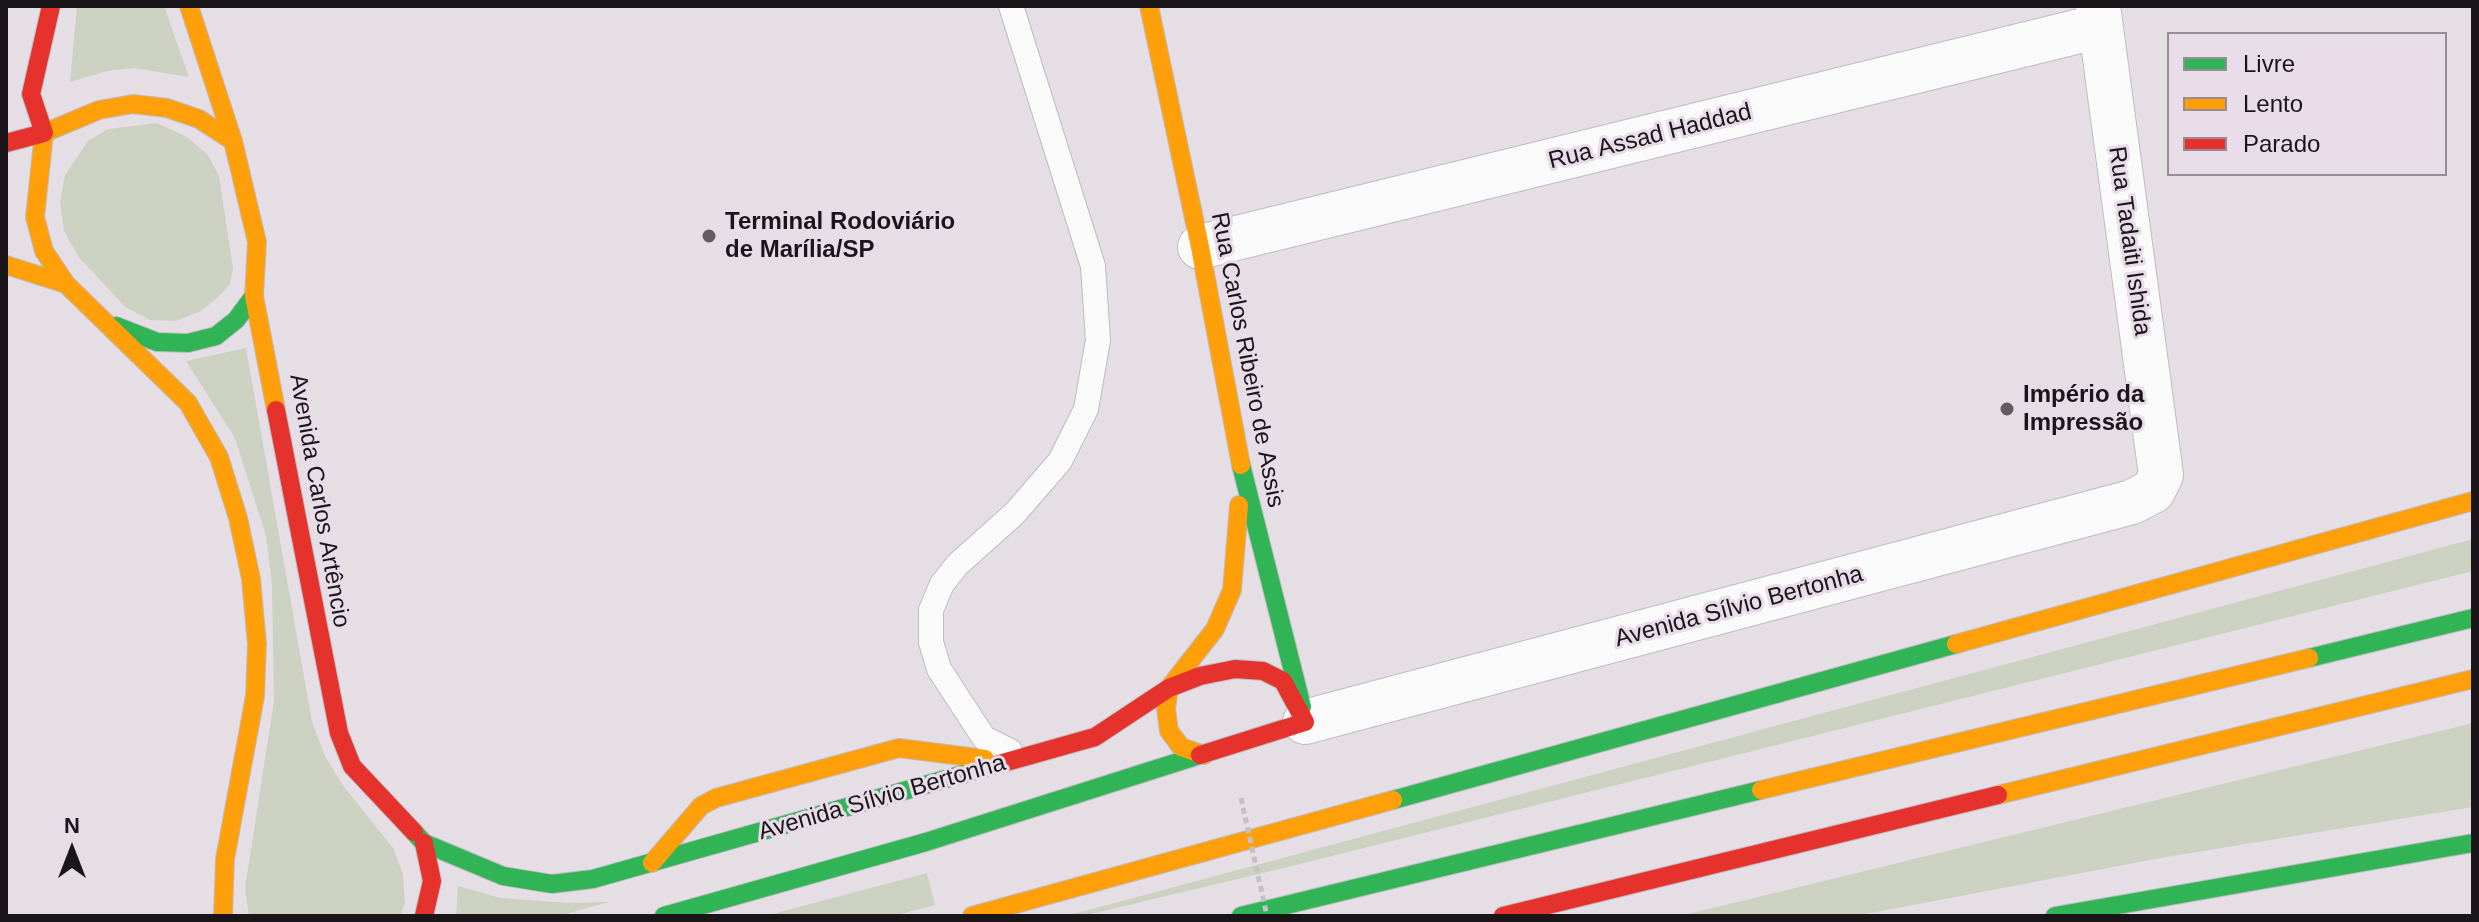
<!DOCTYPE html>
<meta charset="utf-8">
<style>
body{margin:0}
#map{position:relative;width:2479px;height:922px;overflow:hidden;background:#e5dfe5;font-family:Helvetica,sans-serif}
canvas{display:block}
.frame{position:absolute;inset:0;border:8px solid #191519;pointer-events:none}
.legend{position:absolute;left:2167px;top:32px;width:280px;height:144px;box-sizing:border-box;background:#e8dce8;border:2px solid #958c95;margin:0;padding:10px 14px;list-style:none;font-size:24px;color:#191519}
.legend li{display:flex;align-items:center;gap:16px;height:40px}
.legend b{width:40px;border:2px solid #958c95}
.north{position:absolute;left:32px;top:810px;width:80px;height:80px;-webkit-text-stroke:6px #e8dce8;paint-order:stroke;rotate:0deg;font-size:22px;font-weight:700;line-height:32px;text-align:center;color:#191519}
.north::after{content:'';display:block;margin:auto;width:28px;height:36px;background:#191519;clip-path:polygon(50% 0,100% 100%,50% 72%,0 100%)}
</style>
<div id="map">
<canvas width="2479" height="922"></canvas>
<div class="frame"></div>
<ul class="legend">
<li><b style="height:10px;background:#30b455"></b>Livre</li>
<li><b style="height:10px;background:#ff9f0a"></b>Lento</li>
<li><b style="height:10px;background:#e5322d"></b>Parado</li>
</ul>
<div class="north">N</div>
</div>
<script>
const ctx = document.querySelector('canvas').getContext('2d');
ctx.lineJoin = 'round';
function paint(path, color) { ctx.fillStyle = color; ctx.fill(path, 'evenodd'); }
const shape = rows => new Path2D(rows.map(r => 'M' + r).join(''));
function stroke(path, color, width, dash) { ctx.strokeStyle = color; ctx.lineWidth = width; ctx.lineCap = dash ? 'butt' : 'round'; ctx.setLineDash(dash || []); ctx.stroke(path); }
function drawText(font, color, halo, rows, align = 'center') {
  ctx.font = font + ' Helvetica,sans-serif'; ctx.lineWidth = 6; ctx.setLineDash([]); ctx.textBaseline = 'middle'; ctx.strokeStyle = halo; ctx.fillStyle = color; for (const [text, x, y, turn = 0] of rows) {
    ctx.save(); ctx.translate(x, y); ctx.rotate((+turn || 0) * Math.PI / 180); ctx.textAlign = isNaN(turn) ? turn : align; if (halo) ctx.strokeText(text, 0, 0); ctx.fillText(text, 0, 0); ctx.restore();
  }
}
const green = shape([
 [77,6,164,6,189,77,134,68,107,71,70,82],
 [157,123,187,137,208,155,219,176,233,268,230,284,217,298,201,311,176,321,150,320,125,307,78,256,64,231,60,202,65,175,88,141,108,129],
 [246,348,312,722,326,758,342,784,393,848,403,874,405,903,400,916,249,916,245,888,274,701,272,584,266,536,235,438,186,361],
 [2473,539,2473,571,1288,867,1083,916,1066,916],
 [2473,723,2473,807,2166,857,1855,916,1680,916],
 [927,873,935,905,893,916,765,916],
 [458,886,500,898,569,903,609,902,558,916,456,916]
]);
const lane = shape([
 [1010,751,984,738,939,669,931,642,931,610,942,584,957,565,1015,513,1060,461,1086,409,1098,340,1093,266,1011,6]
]);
const street = shape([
 [1200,247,2100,26],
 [1305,722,2132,502,2153,491,2161,475,2098,6]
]);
const fast = shape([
 [116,326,157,342,188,343,216,336,236,320,254,296],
 [1241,465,1302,707],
 [2309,658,2473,618],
 [1393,800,1956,644],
 [414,832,424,843,503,876,552,884,593,879,999,764],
 [664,916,926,842,1200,755],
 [1241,916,1761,790],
 [2055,916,2473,843]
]);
const slow = shape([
 [189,6,233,141,257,242,254,296,276,410],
 [1149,6,1200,247,1241,465],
 [6,265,66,284,188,403,219,457,238,518,251,579,257,644,255,696,225,859,223,916],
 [66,284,44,251,35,217,44,133,99,110,133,104,167,108,199,119,233,141],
 [1956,644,2473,501],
 [1204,755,1181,747,1169,731,1166,709,1169,688,1215,629,1232,590,1239,505],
 [1761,790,2309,658],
 [1998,795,2473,679],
 [652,863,701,806,716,798,899,748,985,759],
 [972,916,1393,800]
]);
const jam = shape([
 [6,143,44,133,31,94,51,6],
 [276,410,339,733,352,766,414,832],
 [1200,755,1305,722],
 [999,764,1095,737,1169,688,1200,676,1235,669,1263,671,1283,681,1305,722],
 [424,843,432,881,424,916],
 [1503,916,1998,795]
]);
const pathBridge = shape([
 [1241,798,1267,916]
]);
const markers = [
 [709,236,8,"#605c60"],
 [2007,409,8,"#605c60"]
];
const streetNames = [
 ["Rua Assad Haddad",1650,137,-14],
 ["Rua Tadaiti Ishida",2129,241,82],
 ["Rua Carlos Ribeiro de Assis",1247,360,79],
 ["Avenida Carlos Artêncio",319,501,80],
 ["Avenida Sílvio Bertonha",1739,607,-15],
 ["Avenida Sílvio Bertonha",882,798,-16]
];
const poiNames = [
 ["Terminal Rodoviário",725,222],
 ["de Marília/SP",725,250],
 ["Império da",2023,395],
 ["Impressão",2023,423]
];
paint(green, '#ccd1c2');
stroke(lane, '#c0bbc0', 26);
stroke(street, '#c0bbc0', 46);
stroke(fast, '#c0bbc0', 20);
stroke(slow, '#c0bbc0', 20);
stroke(jam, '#c0bbc0', 20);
stroke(lane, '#fbfafb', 24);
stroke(street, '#fbfafb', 44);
stroke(fast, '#30b455', 18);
stroke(slow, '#ff9f0a', 18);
stroke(jam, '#e5322d', 18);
stroke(pathBridge, '#c4c1c4', 5, [6, 4]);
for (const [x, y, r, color] of markers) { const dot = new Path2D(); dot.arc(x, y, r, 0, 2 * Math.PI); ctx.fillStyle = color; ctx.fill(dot); stroke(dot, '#e8dce8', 3); }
drawText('24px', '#191519', '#e8dce8', streetNames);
drawText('bold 24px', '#191519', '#e8dce8', poiNames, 'left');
</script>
